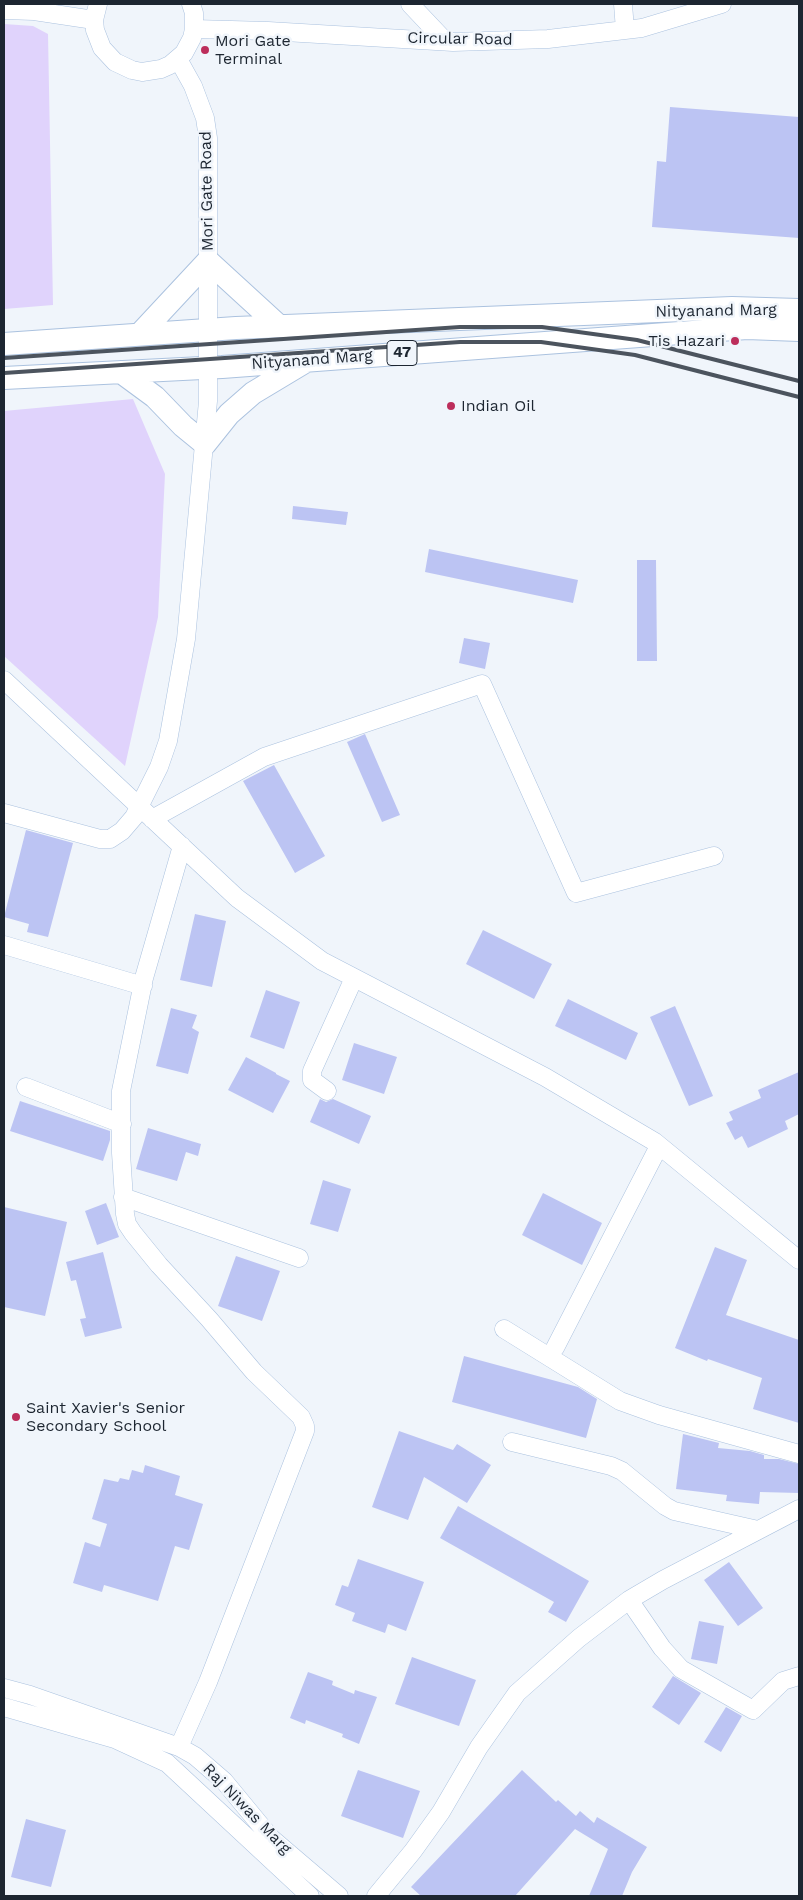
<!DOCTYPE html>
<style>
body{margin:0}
#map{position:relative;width:803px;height:1900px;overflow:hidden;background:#f0f5fb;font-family:"Work Sans",sans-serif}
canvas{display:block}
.frame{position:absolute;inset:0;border:5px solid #1d2631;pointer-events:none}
</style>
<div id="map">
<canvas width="803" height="1900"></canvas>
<div class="frame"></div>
</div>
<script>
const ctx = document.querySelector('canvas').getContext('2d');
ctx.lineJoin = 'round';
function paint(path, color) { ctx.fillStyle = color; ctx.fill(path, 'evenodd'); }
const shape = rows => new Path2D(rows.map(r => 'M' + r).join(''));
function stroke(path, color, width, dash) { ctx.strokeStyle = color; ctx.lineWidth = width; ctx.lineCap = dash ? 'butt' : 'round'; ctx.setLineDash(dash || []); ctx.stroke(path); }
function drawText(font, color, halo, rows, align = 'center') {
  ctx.font = font + ' "Work Sans",sans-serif'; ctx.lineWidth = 5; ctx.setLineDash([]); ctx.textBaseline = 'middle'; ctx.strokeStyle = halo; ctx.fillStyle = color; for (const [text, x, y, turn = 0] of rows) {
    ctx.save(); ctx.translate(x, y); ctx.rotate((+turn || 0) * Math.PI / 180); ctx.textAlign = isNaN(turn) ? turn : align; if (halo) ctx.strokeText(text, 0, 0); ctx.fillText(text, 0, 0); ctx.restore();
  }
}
const green = shape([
 [4,24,33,26,48,34,53,305,4,309],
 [133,399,165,474,158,617,125,766,4,656,4,411]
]);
const building = shape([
 [670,107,799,117,799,238,652,227,657,161,666,162],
 [293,506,348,512,346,525,292,519],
 [429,549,578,580,573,603,425,572],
 [637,560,656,560,657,661,637,661],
 [464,638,490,643,485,669,459,663],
 [365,734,400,815,382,822,347,742],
 [274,765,325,856,295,873,243,781],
 [26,830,73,843,48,937,27,932,29,924,4,917],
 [195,914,226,921,212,987,180,980],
 [483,930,552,964,534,999,466,964],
 [266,990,300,1002,284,1049,250,1037],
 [568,999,638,1033,626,1060,555,1026],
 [675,1006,713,1096,689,1106,650,1017],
 [171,1008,197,1015,192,1028,199,1032,188,1074,156,1066],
 [354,1043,397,1057,384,1094,342,1080],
 [246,1057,276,1073,276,1074,290,1081,273,1113,228,1090],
 [799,1072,799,1114,785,1121,788,1129,748,1148,742,1136,735,1140,726,1123,733,1120,729,1112,761,1098,758,1090],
 [320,1099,326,1102,333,1099,371,1116,359,1144,310,1122],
 [20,1101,110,1131,110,1140,103,1161,10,1131],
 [148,1128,201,1144,198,1156,186,1152,177,1181,136,1169],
 [323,1180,351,1189,338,1232,310,1224],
 [543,1193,602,1223,582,1265,522,1235],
 [106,1203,119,1237,97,1245,85,1211],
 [4,1207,67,1222,45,1316,4,1307],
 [715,1247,747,1260,726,1315,799,1340,799,1423,753,1409,762,1378,708,1359,707,1361,675,1348],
 [103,1252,122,1328,85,1337,80,1319,86,1318,76,1280,71,1281,66,1262],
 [236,1256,280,1271,262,1321,218,1306],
 [464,1356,578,1387,597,1399,586,1438,452,1402],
 [399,1431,453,1450,457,1444,491,1465,467,1503,424,1477,408,1520,372,1507],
 [683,1434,719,1443,718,1448,750,1451,764,1455,764,1459,779,1459,799,1464,799,1493,760,1492,759,1504,726,1501,727,1495,676,1489],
 [145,1465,180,1476,175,1495,203,1504,189,1550,175,1546,158,1601,104,1585,102,1592,73,1583,85,1542,100,1547,107,1524,92,1519,104,1479,118,1482,120,1478,129,1480,132,1470,143,1473],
 [458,1506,589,1581,566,1622,548,1612,554,1602,440,1538],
 [358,1559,424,1582,406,1631,388,1624,385,1633,352,1621,355,1613,335,1605,342,1585,348,1587],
 [729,1562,763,1608,738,1626,704,1580],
 [699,1621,724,1626,717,1664,691,1659],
 [412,1657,476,1680,459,1726,395,1704],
 [308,1672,333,1681,332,1685,354,1694,355,1690,377,1697,359,1744,342,1737,343,1734,306,1720,305,1724,290,1718],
 [673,1676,701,1693,679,1725,652,1707],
 [726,1707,742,1716,721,1752,704,1742],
 [358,1770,420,1791,403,1838,341,1816],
 [522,1770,556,1802,558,1800,576,1816,580,1811,594,1823,597,1817,647,1847,632,1872,622,1896,589,1896,608,1849,575,1829,515,1896,421,1896,411,1887],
 [26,1819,66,1830,51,1887,11,1877]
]);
const minor = shape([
 [98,4,94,20,95,30,102,48,115,62,132,70,142,72,161,69,170,65,184,53,192,38,194,29,194,13,191,4],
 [410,4,445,41],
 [623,4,625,30],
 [4,10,34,11,94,20],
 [194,29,268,31,453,42,548,39,642,28,722,4],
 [4,680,237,898,322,961,545,1077,655,1142,799,1260],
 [4,813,100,839,110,839,122,831,134,817,159,767,168,741,186,639,208,401,208,138,205,118,193,86,178,59],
 [152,819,264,757,482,684,576,893,714,856],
 [4,945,143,986],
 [26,1087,122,1124],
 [327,1091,312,1080,312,1071,354,978],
 [123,1197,299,1258],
 [504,1329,620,1401,659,1415,799,1454],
 [555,1348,659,1146],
 [512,1442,611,1466,622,1471,665,1506,674,1511,758,1530],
 [629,1600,662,1648,681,1669,753,1710,783,1681,799,1676],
 [4,1688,30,1695,179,1747,195,1756,224,1781,271,1838,339,1896],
 [4,1707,115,1739,167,1763,310,1896],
 [179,1747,208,1682,305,1431,305,1426,301,1417,254,1372,209,1319,159,1265,133,1233,127,1224,125,1214,121,1153,121,1091,144,978,182,846],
 [376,1896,413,1851,441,1812,479,1747,517,1693,579,1638,629,1600,663,1580,799,1509]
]);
const major = shape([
 [140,334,208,261,279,326],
 [4,344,236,328,732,308,799,310],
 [121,372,155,397,183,426,205,444,229,414,253,393,303,363],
 [4,378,222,367,747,328,799,330]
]);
const rail = shape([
 [4,358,460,327,542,327,637,340,799,381],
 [4,373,460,342,541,342,635,355,799,397]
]);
const markers = [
 [205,50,5,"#bc2d5b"],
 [735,341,5,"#bc2d5b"],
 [451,406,5,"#bc2d5b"],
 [16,1417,5,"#bc2d5b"]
];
const shields = [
 [402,353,30]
];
const shieldNames = [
 ["47",402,353]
];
const streetNames = [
 ["Circular Road",460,39,1],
 ["Mori Gate Road",207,191,-91],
 ["Nityanand Marg",716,311,-1],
 ["Nityanand Marg",312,360,-4],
 ["Raj Niwas Marg",247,1809,46]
];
const poiNames = [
 ["Mori Gate",215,41],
 ["Terminal",215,59],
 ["Tis Hazari",725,341,"right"],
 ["Indian Oil",461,406],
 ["Saint Xavier's Senior",26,1408],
 ["Secondary School",26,1426]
];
paint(green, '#e0d3fc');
paint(building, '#bcc4f3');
stroke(minor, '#abc2df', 19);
stroke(major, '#abc2df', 24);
stroke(minor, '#fff', 18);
stroke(major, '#fff', 22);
stroke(rail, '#4c545e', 4);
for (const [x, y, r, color] of markers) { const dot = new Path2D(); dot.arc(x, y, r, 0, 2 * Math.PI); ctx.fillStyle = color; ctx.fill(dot); stroke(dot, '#f0f5fb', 2); }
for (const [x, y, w] of shields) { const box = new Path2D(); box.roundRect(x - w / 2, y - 12.5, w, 25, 4); ctx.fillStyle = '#f0f5fb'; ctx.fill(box); stroke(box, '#1d2631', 1); }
drawText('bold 15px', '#1d2631', null, shieldNames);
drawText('16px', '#1d2631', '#f0f5fb', streetNames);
drawText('16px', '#1d2631', '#f0f5fb', poiNames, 'left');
</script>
